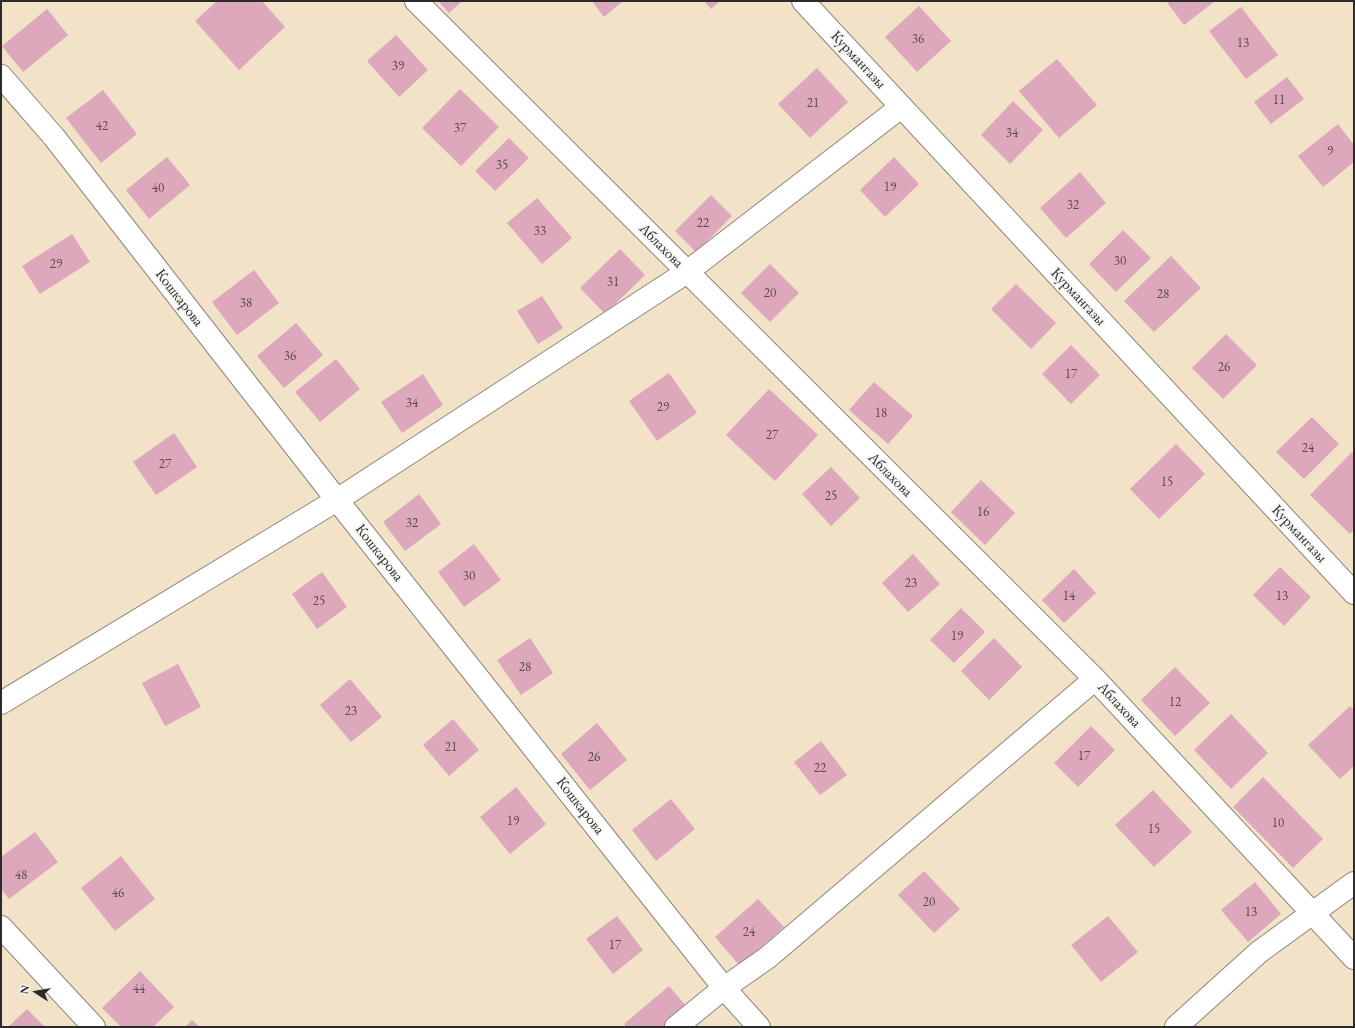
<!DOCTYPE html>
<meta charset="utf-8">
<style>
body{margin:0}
#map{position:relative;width:1355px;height:1028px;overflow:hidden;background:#f1e2c8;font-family:"EB Garamond",serif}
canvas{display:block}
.frame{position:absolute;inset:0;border:2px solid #2b2b2b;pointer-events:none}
.north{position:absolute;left:16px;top:972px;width:40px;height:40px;-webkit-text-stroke:3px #f6f6f2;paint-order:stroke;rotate:282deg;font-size:11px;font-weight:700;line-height:16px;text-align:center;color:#2b2b2b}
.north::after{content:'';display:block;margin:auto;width:14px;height:18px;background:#2b2b2b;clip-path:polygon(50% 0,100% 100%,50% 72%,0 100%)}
</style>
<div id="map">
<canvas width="1355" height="1028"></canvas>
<div class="frame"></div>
<div class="north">N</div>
</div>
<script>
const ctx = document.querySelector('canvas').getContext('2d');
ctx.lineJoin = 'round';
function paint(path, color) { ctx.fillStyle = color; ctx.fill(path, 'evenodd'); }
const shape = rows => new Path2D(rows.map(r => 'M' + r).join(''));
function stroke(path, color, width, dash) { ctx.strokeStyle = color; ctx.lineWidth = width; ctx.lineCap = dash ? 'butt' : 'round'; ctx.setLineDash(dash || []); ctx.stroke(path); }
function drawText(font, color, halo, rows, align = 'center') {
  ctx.font = font + ' "EB Garamond",serif'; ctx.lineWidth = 4; ctx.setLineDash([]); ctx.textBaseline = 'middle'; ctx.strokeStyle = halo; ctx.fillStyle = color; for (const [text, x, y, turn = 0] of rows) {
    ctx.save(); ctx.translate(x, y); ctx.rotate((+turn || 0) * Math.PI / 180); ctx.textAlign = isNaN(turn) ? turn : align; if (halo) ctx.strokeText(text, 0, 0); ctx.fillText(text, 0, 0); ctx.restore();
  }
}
const building = shape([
 [217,1,262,1,285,27,239,70,195,21],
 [438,1,462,1,449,13],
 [592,1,623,1,604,17],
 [704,1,720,1,711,9],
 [1166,1,1215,1,1184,25],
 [919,6,951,41,917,72,885,37],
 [1241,7,1278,55,1246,79,1209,31],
 [47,9,68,35,23,72,2,46],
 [396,35,428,70,399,97,367,61],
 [1057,59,1097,105,1059,138,1019,91],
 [817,68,848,102,810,138,778,104],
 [1287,77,1304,99,1271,124,1254,102],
 [460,89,499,127,461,166,422,128],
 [103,90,137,134,101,163,66,118],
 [1013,101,1043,130,1010,164,981,135],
 [1338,124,1354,145,1354,162,1323,187,1298,156],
 [509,138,529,158,495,191,475,171],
 [167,157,190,185,149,219,126,190],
 [894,157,919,184,885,217,860,190],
 [1080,172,1106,203,1066,238,1040,208],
 [711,195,732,216,696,252,675,231],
 [537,198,572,238,542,264,507,223],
 [1123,230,1151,258,1116,292,1089,264],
 [72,234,90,262,40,294,22,266],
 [620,249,645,275,605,314,580,288],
 [1171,256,1201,288,1154,332,1124,301],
 [770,264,799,293,770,322,741,293],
 [254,270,279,303,237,335,212,302],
 [1016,284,1056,323,1031,349,991,309],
 [542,296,563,328,538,344,517,311],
 [296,323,323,355,284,388,257,356],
 [1226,334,1257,365,1223,399,1192,368],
 [1071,345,1100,375,1071,404,1042,374],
 [336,359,360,389,320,422,295,392],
 [669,373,697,413,657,441,629,401],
 [423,374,443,405,402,433,381,402],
 [874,382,913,416,888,444,849,410],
 [769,389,818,435,775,481,726,435],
 [1312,417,1339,444,1304,479,1276,452],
 [174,433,197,467,156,495,133,462],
 [1176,444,1205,474,1159,519,1130,489],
 [1352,452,1354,454,1354,530,1350,534,1310,495],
 [831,467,860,498,831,526,802,494],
 [981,480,1015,513,985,545,951,512],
 [419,494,441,524,405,551,383,522],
 [474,544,501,580,464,607,438,572],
 [913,554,940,584,908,612,882,583],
 [1280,567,1311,597,1284,626,1253,595],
 [1074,569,1096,593,1064,623,1042,600],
 [322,572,347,607,317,629,292,594],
 [961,608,985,632,954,663,930,640],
 [530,638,553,673,521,695,497,660],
 [994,638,1022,667,989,700,961,671],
 [178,664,201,707,165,726,142,683],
 [1175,667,1210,703,1175,736,1141,700],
 [350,679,382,717,351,742,320,705],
 [1350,706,1354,710,1354,766,1340,779,1308,745],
 [1231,714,1268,753,1231,789,1194,750],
 [453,719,479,750,449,776,423,745],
 [597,723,627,760,590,790,561,754],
 [1091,726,1115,750,1078,787,1054,763],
 [821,741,847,775,820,795,794,762],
 [1263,777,1323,839,1293,868,1233,807],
 [516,787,546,824,510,854,480,817],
 [1153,790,1192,832,1154,867,1115,825],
 [671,799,695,829,656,861,632,830],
 [35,832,58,862,9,899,1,889,1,857],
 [121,856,155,899,115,931,81,888],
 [924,871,960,909,934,933,898,895],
 [1255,882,1281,914,1248,942,1221,910],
 [758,899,784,927,740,966,715,937],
 [617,916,643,950,613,974,586,939],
 [1108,916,1138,952,1101,982,1071,945],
 [140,971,174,1007,153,1027,121,1027,102,1008],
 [669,986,687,1007,662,1027,626,1027,624,1024],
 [27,1009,45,1027,8,1027],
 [192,1020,200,1027,185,1027]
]);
const minor = shape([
 [416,1,1095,679,1354,958],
 [803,1,1354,593],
 [1,76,54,137,337,500,724,988,759,1027],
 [1,703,337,500,687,272,901,107],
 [1,927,94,1027],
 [676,1027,724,988,767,958,1095,679],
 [1176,1027,1259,952,1354,883]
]);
const numberNames = [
 ["36",918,39],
 ["13",1243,43],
 ["39",398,66],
 ["11",1279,100],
 ["21",813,103],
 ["42",102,126],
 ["37",460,128],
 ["34",1012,133],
 ["9",1330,151],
 ["35",502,165],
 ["19",890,187],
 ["40",158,188],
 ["32",1073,205],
 ["22",703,223],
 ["33",540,231],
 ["30",1120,261],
 ["29",56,264],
 ["31",613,282],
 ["20",770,293],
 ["28",1163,294],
 ["38",246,303],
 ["36",290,356],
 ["26",1224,367],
 ["17",1071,374],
 ["34",412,403],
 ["29",663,407],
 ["18",881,413],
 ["27",772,435],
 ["24",1308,448],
 ["27",165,464],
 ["15",1167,482],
 ["25",831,496],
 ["16",983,512],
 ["32",412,523],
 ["30",469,576],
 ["23",911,583],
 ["14",1069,596],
 ["13",1282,596],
 ["25",319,601],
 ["19",957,636],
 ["28",525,667],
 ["12",1175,702],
 ["23",351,711],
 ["21",451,747],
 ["17",1084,756],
 ["26",594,757],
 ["22",820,768],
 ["19",513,821],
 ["10",1278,823],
 ["15",1154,829],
 ["48",21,875],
 ["46",118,893],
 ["20",929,902],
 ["13",1251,912],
 ["24",749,932],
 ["17",615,945],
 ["44",139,989]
];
const streetNames = [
 ["Курмангазы",858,60,47],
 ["Аблахова",661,246,45],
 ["Курмангазы",1078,297,47],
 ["Кошкарова",179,298,52],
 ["Аблахова",890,475,45],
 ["Курмангазы",1299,534,47],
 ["Кошкарова",379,553,52],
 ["Аблахова",1119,705,47],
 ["Кошкарова",580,806,52]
];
paint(building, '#dda7bc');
stroke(minor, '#8e867a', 24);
stroke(minor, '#fff', 22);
drawText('13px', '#584a4f', null, numberNames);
drawText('15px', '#2b2b2b', '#f6f6f2', streetNames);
</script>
